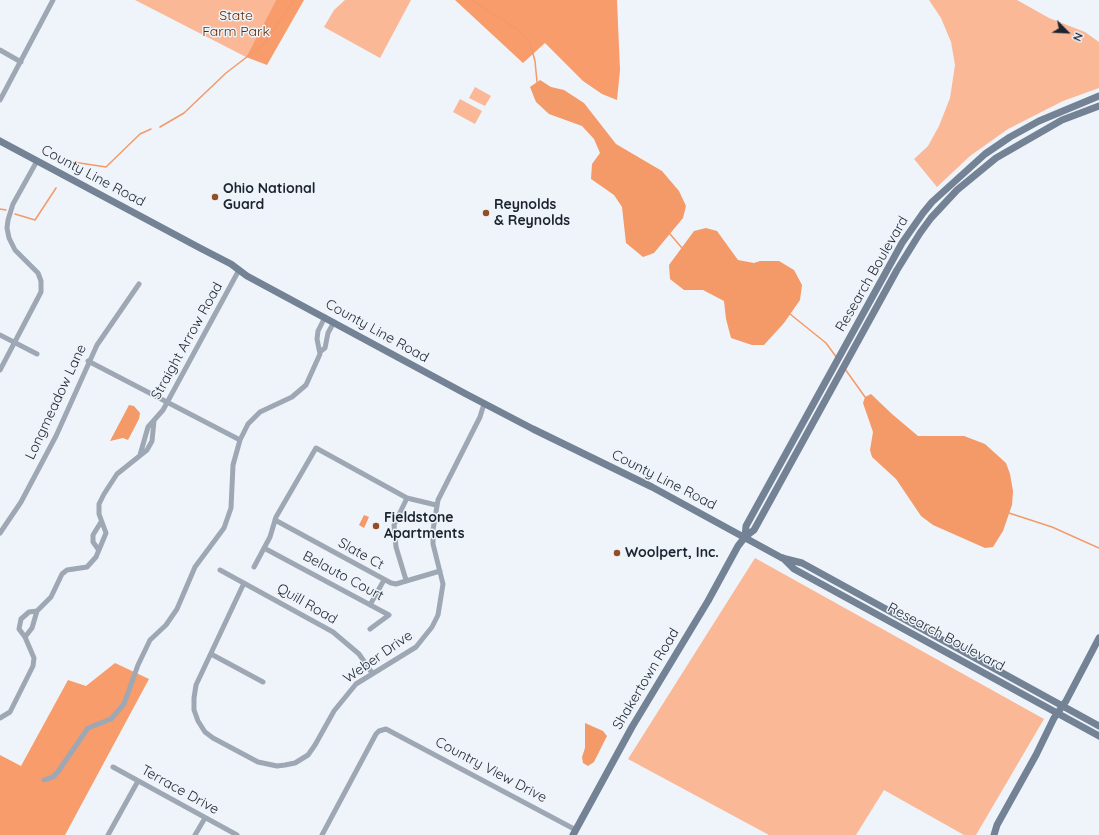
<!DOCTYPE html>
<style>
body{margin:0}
#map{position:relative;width:1099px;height:835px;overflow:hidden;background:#eff4fa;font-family:Quicksand,sans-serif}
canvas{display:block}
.north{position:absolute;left:1047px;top:12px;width:40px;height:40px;-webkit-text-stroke:3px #eff4fa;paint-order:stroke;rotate:114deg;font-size:11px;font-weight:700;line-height:16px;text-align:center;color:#1c2430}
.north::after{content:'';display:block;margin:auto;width:14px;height:18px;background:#1c2430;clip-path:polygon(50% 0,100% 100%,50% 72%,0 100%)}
</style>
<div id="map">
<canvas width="1099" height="835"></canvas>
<div class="north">N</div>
</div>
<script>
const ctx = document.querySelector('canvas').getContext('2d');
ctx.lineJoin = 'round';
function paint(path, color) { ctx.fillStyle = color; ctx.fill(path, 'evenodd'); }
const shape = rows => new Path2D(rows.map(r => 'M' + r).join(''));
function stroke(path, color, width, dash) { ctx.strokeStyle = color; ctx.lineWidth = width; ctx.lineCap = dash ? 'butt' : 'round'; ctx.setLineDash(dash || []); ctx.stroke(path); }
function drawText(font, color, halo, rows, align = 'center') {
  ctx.font = font + ' Quicksand,sans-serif'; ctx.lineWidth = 3; ctx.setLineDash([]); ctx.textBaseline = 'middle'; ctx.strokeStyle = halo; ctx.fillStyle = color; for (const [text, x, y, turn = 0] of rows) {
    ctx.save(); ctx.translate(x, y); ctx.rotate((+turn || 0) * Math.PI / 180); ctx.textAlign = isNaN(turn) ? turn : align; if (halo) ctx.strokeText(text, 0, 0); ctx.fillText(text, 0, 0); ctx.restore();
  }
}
const green = shape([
 [135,0,276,0,246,57],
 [345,0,411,0,380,58,324,27,334,10],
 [929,0,1017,0,1049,18,1085,32,1099,42,1099,88,1063,101,1008,129,970,156,937,187,914,159,928,146,939,126,950,98,955,65,951,42,941,18],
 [475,87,491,96,485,106,469,98],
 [460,99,482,111,475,124,453,112],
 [755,558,1044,719,976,835,964,835,884,790,856,835,769,835,628,759]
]);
const forest = shape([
 [276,0,304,0,267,65,246,57],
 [455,0,617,0,620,70,617,100,602,94,583,81,545,43,523,63],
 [115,663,149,679,65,835,0,835,0,755,21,766,68,680,86,686]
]);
const water = shape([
 [540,80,551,87,564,90,584,103,616,144,662,171,679,191,686,206,683,218,654,253,643,257,626,243,622,207,614,195,591,179,592,164,600,153,594,139,582,126,549,114,536,102,530,87],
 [706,228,717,231,738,260,754,263,760,261,779,261,794,270,802,285,800,300,784,323,764,345,752,345,731,338,726,319,724,301,703,290,684,290,670,279,669,265,694,231],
 [871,394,892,414,918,436,964,436,985,444,1006,463,1010,474,1013,491,1012,505,1003,531,993,547,985,548,933,525,921,516,896,479,872,457,870,450,873,432,863,403,865,397],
 [129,405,134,406,140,413,139,419,128,440,123,438,110,441],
 [364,515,369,517,364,528,359,525],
 [585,723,603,731,607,736,594,762,588,766,583,763,582,757,585,748]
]);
const stream = shape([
 [472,0,517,29,529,40,535,61,537,82],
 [160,127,184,113,226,73,265,43,294,0],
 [73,162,106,167,140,134,151,129],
 [0,209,6,210],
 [15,214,35,220,56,188],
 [670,234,682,248],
 [790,314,826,343,837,358],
 [845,369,865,397],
 [1009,513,1052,527,1099,548]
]);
const street = shape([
 [0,50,21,62],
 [0,100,53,0],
 [0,335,37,354],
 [321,351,325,348,328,333,334,322],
 [88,361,240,440],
 [0,370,41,292,41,281,38,273,15,250,9,238,7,228,8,220,13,204,37,161],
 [140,455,148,427,163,410,239,270],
 [275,520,391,583,396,584,440,571],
 [0,533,21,502,56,436,97,345,139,284],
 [264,548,389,615,370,629],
 [98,549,93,542,93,535,101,522],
 [254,567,270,537,276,517,316,448,407,498,436,505],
 [220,570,333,632,359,654,372,673],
 [406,580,396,547,394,525,407,498],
 [244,583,196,685,194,698,194,710,198,721,205,732,213,738,258,762,277,766,285,765,295,763,308,755,315,745,334,711,356,684,416,647,432,627,438,615,443,584,433,544,433,530,438,500,480,417,484,404],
 [370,605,384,580],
 [25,637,32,628,37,611,51,597,62,574,67,570,87,567,96,557,106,533,99,514,99,504,104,494,117,474,147,450,152,441,154,421],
 [211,654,263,682],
 [0,718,10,712,33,666,34,658,25,637,19,629,21,619,29,612,37,611],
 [113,767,237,835],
 [44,780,53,777,57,773,88,728,111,719,124,704,138,665,150,640,166,625,177,609,195,567,224,528,231,508,233,465,240,440,248,424,260,412,292,397,306,385,320,354,317,339,318,331,325,317],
 [108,835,138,781],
 [195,835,205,818],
 [322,835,376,734,379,731,386,729,576,830]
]);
const secondary = shape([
 [0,141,200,248,231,264,247,276,466,394,533,429,652,487,782,558,802,563,1099,726],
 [745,537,746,526,902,243,923,213,932,202,985,154,1010,137,1039,121,1099,96],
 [783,558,794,569,1099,736],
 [573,835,632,727,708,601,738,546,745,537,754,530,897,270,920,233,931,218,957,190,996,158,1062,120,1099,106],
 [994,835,997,825,1036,755,1054,718,1066,701,1099,638]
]);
const markers = [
 [215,197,4,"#944e25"],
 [486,213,4,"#944e25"],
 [376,526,4,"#944e25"],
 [617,553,4,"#944e25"]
];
const parkNames = [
 ["State",236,16],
 ["Farm Park",236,32]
];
const streetNames = [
 ["County Line Road",93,176,28],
 ["Research Boulevard",872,274,-60],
 ["County Line Road",377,331,29],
 ["Straight Arrow Road",187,341,-61],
 ["Longmeadow Lane",56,402,-65],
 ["County Line Road",664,480,27],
 ["Slate Ct",361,554,29],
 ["Belauto Court",343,576,28],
 ["Quill Road",307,604,30],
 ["Research Boulevard",946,637,28],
 ["Weber Drive",378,657,-35],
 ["Shakertown Road",646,679,-59],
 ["Country View Drive",491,770,28],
 ["Terrace Drive",180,790,29]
];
const poiNames = [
 ["Ohio National",223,189],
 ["Guard",223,205],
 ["Reynolds",494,205],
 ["& Reynolds",494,221],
 ["Fieldstone",384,518],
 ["Apartments",384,534],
 ["Woolpert, Inc.",625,553]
];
paint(green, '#fab896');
paint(forest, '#f79c6a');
paint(water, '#f49968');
stroke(stream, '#f49968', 1.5);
stroke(street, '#9ea7b4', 5);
stroke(secondary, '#748295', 7);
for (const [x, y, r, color] of markers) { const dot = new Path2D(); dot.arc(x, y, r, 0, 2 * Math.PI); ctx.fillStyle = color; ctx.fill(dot); stroke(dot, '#eff4fa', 1.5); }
drawText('14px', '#602800', '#eff4fa', parkNames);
drawText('14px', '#1c2430', '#eff4fa', streetNames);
drawText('bold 14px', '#1c2430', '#eff4fa', poiNames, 'left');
</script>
